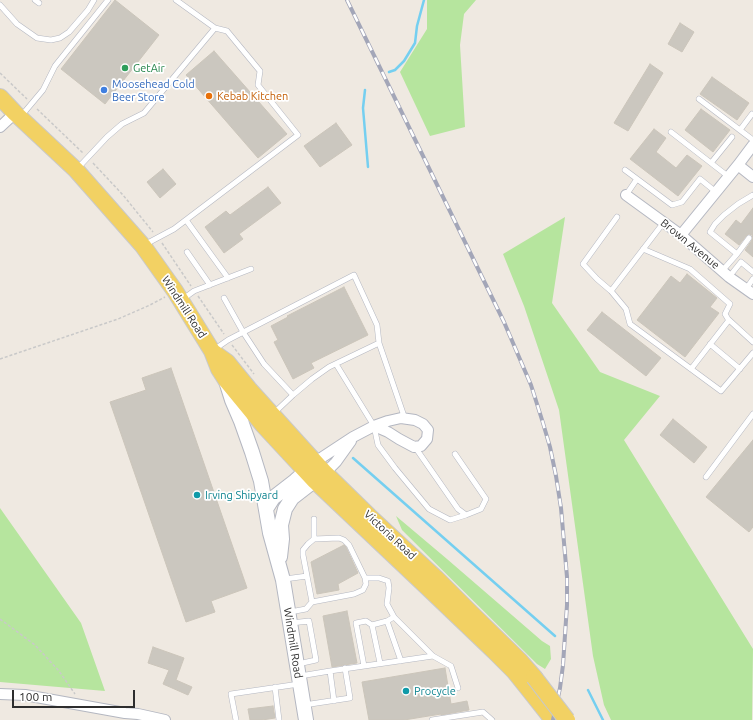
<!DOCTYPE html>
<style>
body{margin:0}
#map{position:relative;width:753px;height:720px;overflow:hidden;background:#efe9e1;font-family:Ubuntu,sans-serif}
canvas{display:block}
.scale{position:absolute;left:12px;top:690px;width:123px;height:18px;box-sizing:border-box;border:2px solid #2e2e2e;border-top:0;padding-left:5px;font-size:12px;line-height:14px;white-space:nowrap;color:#2e2e2e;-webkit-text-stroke:3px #fff;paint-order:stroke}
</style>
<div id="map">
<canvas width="753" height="720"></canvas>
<div class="scale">100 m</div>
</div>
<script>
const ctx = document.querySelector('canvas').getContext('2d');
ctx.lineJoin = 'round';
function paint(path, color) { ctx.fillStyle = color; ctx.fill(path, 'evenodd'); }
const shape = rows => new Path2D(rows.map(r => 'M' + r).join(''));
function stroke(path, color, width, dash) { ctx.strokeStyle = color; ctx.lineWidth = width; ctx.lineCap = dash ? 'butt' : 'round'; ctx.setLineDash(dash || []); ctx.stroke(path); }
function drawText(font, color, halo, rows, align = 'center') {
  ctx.font = font + ' Ubuntu,sans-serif'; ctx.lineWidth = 3.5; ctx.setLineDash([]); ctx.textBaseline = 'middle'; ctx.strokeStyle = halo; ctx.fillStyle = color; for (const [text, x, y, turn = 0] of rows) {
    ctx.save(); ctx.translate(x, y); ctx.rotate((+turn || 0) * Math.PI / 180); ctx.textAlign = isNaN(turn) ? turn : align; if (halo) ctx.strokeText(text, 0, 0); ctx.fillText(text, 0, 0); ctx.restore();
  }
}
const green = shape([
 [427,0,476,0,464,14,460,45,465,127,430,136,400,72,427,29],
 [565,217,552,303,600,372,660,396,624,440,753,649,752,720,611,720,604,705,593,656,559,410,524,306,503,254],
 [0,508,81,623,105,691,0,682],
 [396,516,447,559,542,641,550,646,551,659,545,669,537,664,402,530]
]);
const stream = shape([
 [389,72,395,70,404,61,415,43,417,26,424,0],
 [365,90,363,108,368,167],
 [353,458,555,636],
 [588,690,603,720]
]);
const building = shape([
 [115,0,159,35,105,104,61,69,115,0],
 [680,23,694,32,682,52,668,44,680,23],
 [214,51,287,134,258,158,186,75,214,51],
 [650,64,663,73,628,131,614,123,650,64],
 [712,77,749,103,737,120,700,94,712,77],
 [701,109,730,130,713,152,685,130,701,109],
 [336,123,352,145,320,167,304,146,336,123],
 [654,129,666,138,656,152,676,168,687,155,702,166,678,196,630,159,654,129],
 [163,169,176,184,160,198,147,182,163,169],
 [268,187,281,203,239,234,243,239,224,253,205,227,226,211,230,215,268,187],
 [753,208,753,257,745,250,752,240,753,238,752,235,749,234,747,235,739,245,725,234,736,220,741,224,753,208],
 [687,274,717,298,710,307,719,313,685,357,637,320,671,276,680,283,687,274],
 [344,287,368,335,311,363,314,368,293,379,274,342,278,340,271,326,288,317,287,316,344,287],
 [602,312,661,358,646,376,587,330,602,312],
 [171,368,247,588,211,601,215,612,186,622,110,402,146,390,142,378,171,368],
 [673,419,707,447,694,463,660,435,673,419],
 [753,440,753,527,749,532,706,497,753,440],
 [344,545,346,547,358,573,338,584,339,590,317,594,311,562,344,545],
 [347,611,357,663,332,667,323,616,347,611],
 [153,647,184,658,176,680,192,687,188,695,163,684,169,670,148,663,153,647],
 [445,668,451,704,467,701,469,710,441,715,441,714,404,720,369,720,362,682,445,668],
 [273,706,275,718,262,720,250,720,248,709,273,706]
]);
const path = shape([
 [0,73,27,99],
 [37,109,83,153],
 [93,163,123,195,153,232],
 [162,243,191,286],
 [198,296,224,334],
 [232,345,254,374],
 [0,359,118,319,150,305,165,297],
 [0,619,35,645,59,671,75,694]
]);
const service = shape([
 [35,0,39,3],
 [176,0,215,28],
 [0,5,17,24,37,38,51,40,60,38,69,32,88,10,94,0],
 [699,99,753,140],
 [22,115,43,90,55,66,108,0],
 [740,130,752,114],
 [671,132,729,177],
 [711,163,732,137],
 [77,169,107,137,122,124,144,113,215,28,227,31,260,71,258,85,298,135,174,229,144,245],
 [625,170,672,205,682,202,700,179,716,192],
 [626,195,637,179],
 [617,217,583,264,597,279,611,291,626,309,630,324,721,391,753,353],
 [186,220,228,278],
 [643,249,690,269,730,304,725,314,728,319,753,342],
 [187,252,210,285],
 [737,254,749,238],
 [722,271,737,254,710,232,715,224,724,215,738,204,753,195],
 [729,277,741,262,753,272],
 [746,289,753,279],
 [611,291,664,222],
 [224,298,243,332,264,364,293,395],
 [183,299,194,291,251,269],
 [710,344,740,369],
 [215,349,228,340,354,275,377,325,379,343,405,419],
 [336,364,374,426,378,445,395,468,429,509,450,520,466,515],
 [691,369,729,320],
 [274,413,293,395,312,379,329,367,379,343],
 [415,447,458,509,466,515,481,509,486,499,455,454],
 [706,477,753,414],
 [314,519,314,539],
 [365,578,379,578,388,581,389,588,387,604,394,617],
 [285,579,307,576],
 [290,612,306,609,312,602,354,594,363,590,366,584,365,578,349,545,344,540,339,538,314,539,308,544,303,550,303,555,312,602],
 [387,621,401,661],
 [291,623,309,621,316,660,298,664],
 [380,663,372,625,387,621,394,617,433,656],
 [364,666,356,623,366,621,372,625],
 [330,671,334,701],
 [300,676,330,671,433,656,451,666,458,688],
 [275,687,279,720],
 [304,705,350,698,345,668],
 [236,720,231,694,299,684],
 [432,720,483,712,492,720]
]);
const minor = shape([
 [0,127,15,113],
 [738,165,753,177],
 [626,195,681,235,729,277,753,294],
 [681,235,738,165,753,145],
 [315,462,353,437,374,426,388,421,401,418,415,420,423,424,428,430,427,439,421,446,414,447,399,439,388,432,374,426],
 [325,473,336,462,351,441],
 [0,694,25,695,125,713,138,714,165,720]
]);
const secondary = shape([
 [226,381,232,400,241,421,252,452,261,481,270,533,283,580,306,720],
 [266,509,273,498,295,481,314,464],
 [280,557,282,539,281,525,285,509,292,498,323,474]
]);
const primary = shape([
 [0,97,15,113,76,170,143,246,175,291,212,351,219,369,226,380,263,425,315,481,427,587,494,651,514,671,530,691,553,720],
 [213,352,227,362,249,389,325,473,369,516,436,578,470,612,520,661,534,677]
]);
const rail = shape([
 [347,0,504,322,531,385,543,423,550,447,556,476,561,508,567,577,567,605,563,665,560,688,553,720]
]);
const primaryBridge = shape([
 [534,677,567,720]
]);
const markers = [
 [125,68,4,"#2e9e5b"],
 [104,90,4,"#3f7fe0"],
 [209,96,4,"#e8710a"],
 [197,495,4,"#0f9aa8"],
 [406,691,4,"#0f9aa8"]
];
const leisureNames = [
 ["GetAir",133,68]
];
const shopNames = [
 ["Moosehead Cold",112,84],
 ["Beer Store",112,97]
];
const foodNames = [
 ["Kebab Kitchen",217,96]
];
const streetNames = [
 ["Brown Avenue",690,244,39],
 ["Windmill Road",184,307,57],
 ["Victoria Road",390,535,43],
 ["Windmill Road",293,643,81]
];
const cultureNames = [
 ["Irving Shipyard",205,495],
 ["Procycle",414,691]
];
paint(green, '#b6e59e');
stroke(stream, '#75cff0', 2.5);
paint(building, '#cbc7bf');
stroke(building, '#cbc5ba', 1);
stroke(service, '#b4b7c1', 6);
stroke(minor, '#b4b7c1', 12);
stroke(secondary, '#b4b7c1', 16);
stroke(primary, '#c9c9c9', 18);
stroke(path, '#c9c9c9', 1.5, [3, 2]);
stroke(service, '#fff', 5);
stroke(minor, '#fff', 10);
stroke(secondary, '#fff', 14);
stroke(primary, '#f2d163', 16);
stroke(rail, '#a3a6b8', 4);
stroke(rail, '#fff', 2.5, [8]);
stroke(primaryBridge, '#c9c9c9', 18, []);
stroke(primaryBridge, '#f2d163', 16);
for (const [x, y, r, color] of markers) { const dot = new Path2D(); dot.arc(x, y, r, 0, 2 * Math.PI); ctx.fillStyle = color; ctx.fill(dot); stroke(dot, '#fff', 1.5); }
drawText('11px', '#27864d', '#fff', leisureNames, 'left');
drawText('11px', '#366cbe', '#fff', shopNames, 'left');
drawText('11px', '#c56008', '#fff', foodNames, 'left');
drawText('11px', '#2e2e2e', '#fff', streetNames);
drawText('11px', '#0d838f', '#fff', cultureNames, 'left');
</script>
